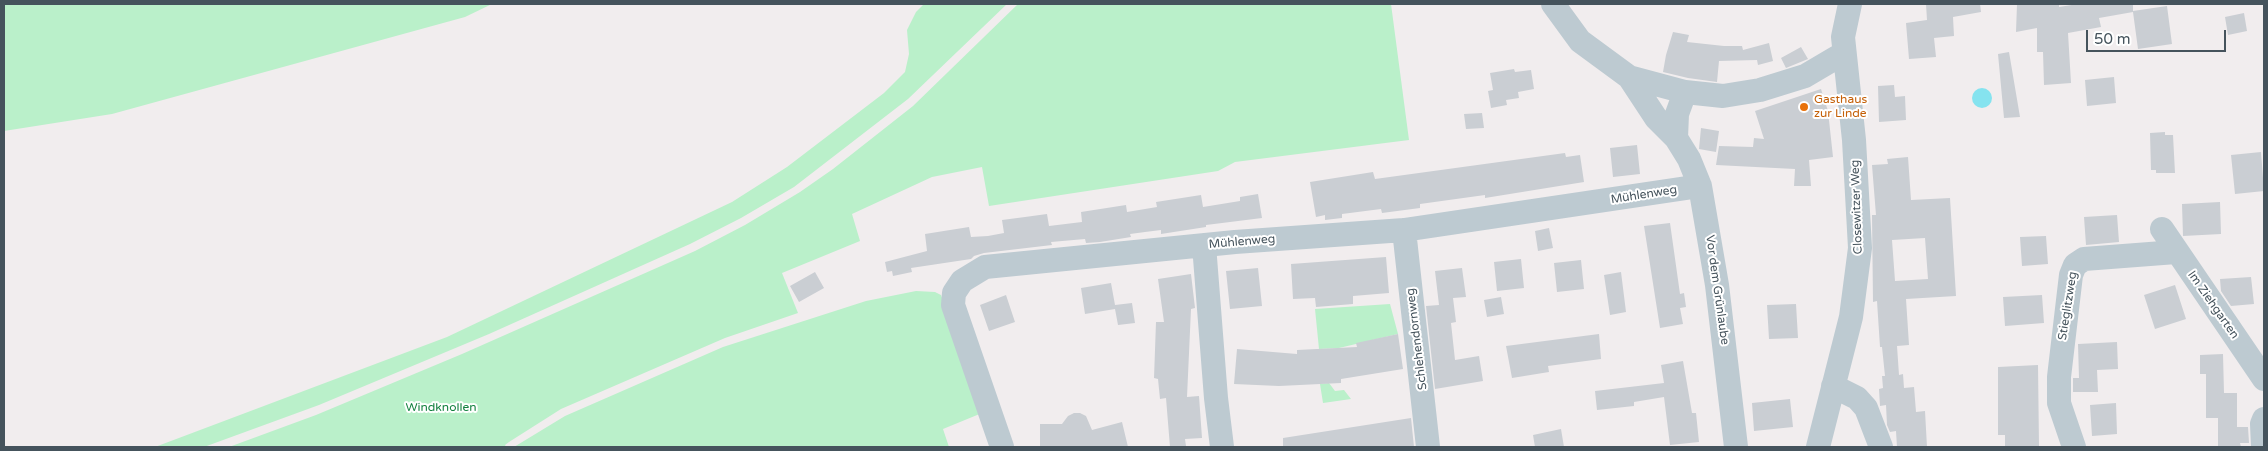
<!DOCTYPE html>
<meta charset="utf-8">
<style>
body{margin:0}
#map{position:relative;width:2268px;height:451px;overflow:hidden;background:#f1edee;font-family:"Varela Round",sans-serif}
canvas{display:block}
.frame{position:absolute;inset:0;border:5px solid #45535c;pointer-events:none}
.scale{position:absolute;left:2086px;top:30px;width:140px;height:22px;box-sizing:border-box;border:2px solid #45535c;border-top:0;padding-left:6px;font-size:15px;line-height:18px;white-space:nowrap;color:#45535c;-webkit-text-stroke:4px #fff;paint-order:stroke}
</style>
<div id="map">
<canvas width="2268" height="451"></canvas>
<div class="frame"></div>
<div class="scale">50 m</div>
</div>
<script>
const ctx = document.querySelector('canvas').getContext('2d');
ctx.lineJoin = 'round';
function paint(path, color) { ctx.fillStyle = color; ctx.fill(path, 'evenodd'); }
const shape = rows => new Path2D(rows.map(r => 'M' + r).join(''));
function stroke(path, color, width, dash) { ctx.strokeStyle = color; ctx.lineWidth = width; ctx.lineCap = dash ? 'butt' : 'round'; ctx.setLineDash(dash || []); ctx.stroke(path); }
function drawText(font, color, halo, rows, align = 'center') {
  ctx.font = font + ' "Varela Round",sans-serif'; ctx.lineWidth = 4; ctx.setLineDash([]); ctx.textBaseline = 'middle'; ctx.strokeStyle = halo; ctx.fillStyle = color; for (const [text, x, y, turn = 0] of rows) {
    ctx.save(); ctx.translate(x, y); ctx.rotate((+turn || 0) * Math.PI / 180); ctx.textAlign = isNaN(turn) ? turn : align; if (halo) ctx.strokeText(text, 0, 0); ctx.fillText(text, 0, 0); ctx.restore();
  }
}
const green = shape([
 [4,4,492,4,465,17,112,114,4,131],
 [924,4,1007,4,908,99,794,187,741,218,690,244,489,334,319,405,204,447,155,447,447,337,732,202,787,167,884,93,905,72,909,54,907,30,916,12],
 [1018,4,1391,4,1409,140,1235,162,1218,171,989,206,982,167,932,177,852,214,860,241,782,273,798,313,725,338,561,409,509,442,505,445,506,447,229,447,316,415,462,354,695,251,745,225,800,192,833,169,913,106],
 [916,291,935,292,941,295,982,413,943,429,949,447,514,447,565,416,723,347,866,301],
 [1390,304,1398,334,1339,348,1319,349,1315,309],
 [1329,383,1335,391,1344,390,1351,399,1323,403,1320,384]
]);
const water = shape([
 '1972 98a10 10 0 1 1 20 0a10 10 0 1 1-20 0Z'
]);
const building = shape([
 [1926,4,1980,4,1981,12,1953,17,1954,36,1934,38,1936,57,1909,59,1906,23,1927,20],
 [2017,4,2059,4,2059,7,2078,4,2133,4,2133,11,2167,6,2172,44,2138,49,2133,12,2099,18,2101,27,2068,33,2071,83,2044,85,2043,52,2037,52,2037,28,2016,32],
 [2244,13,2247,31,2228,35,2225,17],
 [1673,32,1689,35,1687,42,1724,46,1742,46,1743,50,1769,43,1773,61,1758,65,1757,60,1719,61,1717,82,1688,78,1663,72,1666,55],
 [1801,47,1808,59,1786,68,1781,58],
 [2009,52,2020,117,2004,118,1998,54],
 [1514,69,1515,72,1531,70,1534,89,1518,92,1519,98,1506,100,1507,105,1491,108,1488,91,1493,90,1490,73],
 [2114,77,2116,103,2087,106,2085,80],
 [1894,85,1895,97,1905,96,1906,120,1879,122,1878,86],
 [1821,89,1828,111,1833,157,1809,160,1811,186,1794,186,1795,169,1716,165,1719,146,1753,147,1754,138,1764,139,1755,111],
 [1482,113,1484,128,1466,129,1464,114],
 [1701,128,1719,131,1716,152,1699,149],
 [2165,132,2165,135,2173,135,2175,173,2156,173,2156,170,2151,170,2150,133],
 [1637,145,1640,174,1613,177,1610,148],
 [2261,152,2264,191,2235,194,2231,155],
 [1565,153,1566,157,1580,155,1584,182,1485,198,1485,195,1420,204,1420,208,1382,213,1381,209,1342,214,1342,218,1325,220,1325,215,1316,217,1310,182,1373,172,1375,179],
 [1908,157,1911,200,1950,198,1956,296,1906,299,1909,345,1897,346,1899,375,1903,374,1904,388,1914,387,1916,412,1925,411,1927,447,1897,447,1896,431,1890,432,1887,425,1886,405,1880,406,1879,389,1883,388,1882,376,1885,376,1882,347,1880,347,1877,301,1873,302,1872,215,1876,215,1872,165,1888,164,1887,159],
 [1925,238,1928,279,1895,281,1892,240],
 [1258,194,1262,218,1206,225,1206,227,1161,234,1161,230,1145,232,1130,234,1131,237,1100,242,1086,243,1085,239,1051,242,1052,245,984,253,974,256,971,259,911,268,912,272,893,276,892,271,887,272,885,262,927,251,925,234,969,227,971,237,988,236,1004,233,1002,220,1025,217,1047,214,1049,226,1082,222,1081,212,1126,205,1127,212,1157,207,1156,202,1201,195,1203,207,1240,201,1240,197],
 [2220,202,2221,234,2183,236,2182,204],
 [2117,215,2119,242,2086,245,2084,217],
 [1670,223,1680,294,1684,293,1686,307,1680,308,1683,324,1660,328,1644,226],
 [1549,228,1553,248,1538,251,1535,231],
 [2046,236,2048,264,2022,266,2020,237],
 [1386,257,1389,293,1353,296,1353,304,1316,307,1315,298,1293,299,1291,264],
 [1521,259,1524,288,1497,291,1494,262],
 [1581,260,1584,289,1557,292,1554,263],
 [1258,268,1262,306,1230,309,1226,271],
 [1462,268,1466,297,1453,298,1456,322,1451,323,1455,360,1479,356,1483,381,1435,389,1426,306,1439,305,1435,271],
 [815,272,824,288,799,302,790,286],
 [1621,272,1626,312,1610,315,1604,275],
 [1191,274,1195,308,1191,309,1187,397,1199,396,1202,438,1185,439,1186,446,1170,447,1166,398,1160,399,1158,379,1154,378,1156,322,1164,322,1158,279],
 [2251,277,2254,304,2231,306,2221,291,2220,279],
 [1111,283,1115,305,1132,303,1135,323,1118,325,1115,309,1085,314,1081,288],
 [2175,285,2186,319,2155,329,2144,295],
 [1006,295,1015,322,989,331,980,305],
 [2042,295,2044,323,2005,326,2003,297],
 [1501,297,1504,314,1487,317,1484,300],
 [1796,304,1798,338,1769,339,1767,305],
 [1398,334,1403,369,1341,379,1341,383,1279,386,1234,384,1237,349,1297,354,1297,350,1357,347,1356,343],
 [1599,334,1601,359,1548,366,1549,372,1512,378,1506,346],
 [2117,342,2118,369,2097,370,2098,392,2073,392,2073,378,2079,378,2078,344],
 [2223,354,2224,393,2237,393,2237,427,2248,427,2249,443,2240,443,2241,447,2218,447,2218,418,2206,418,2206,374,2200,374,2200,355],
 [1683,361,1692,413,1696,413,1699,442,1670,445,1664,397,1634,402,1634,406,1597,410,1595,391,1664,383,1661,365],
 [2038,365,2039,447,2005,447,2005,435,1998,435,1998,367],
 [1790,399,1793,427,1754,431,1752,403],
 [2116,403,2117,434,2092,436,2090,405],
 [1074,413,1080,413,1086,416,1092,430,1122,422,1128,447,1040,447,1040,424,1062,424,1068,416],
 [1411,418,1414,447,1283,447,1283,438],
 [1561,429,1564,447,1535,447,1533,435]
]);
const minor = shape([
 [1553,4,1580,41,1629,77,1685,92,1723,96,1760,90,1805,76,1844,53],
 [1629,77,1656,118,1676,138,1689,159,1700,186,1717,285,1736,447],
 [1676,138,1677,114,1685,92],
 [2162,229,2264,379],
 [1404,230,1428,447],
 [1204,245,1216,398,1222,447],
 [1833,386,1857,398,1866,408,1881,447],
 [1002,447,953,305,954,293,962,281,985,267,1235,242,1404,230,1700,186],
 [1818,447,1851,317,1860,248,1854,140,1843,37,1850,4],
 [2074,447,2059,403,2059,377,2071,275,2075,265,2084,259,2176,252],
 [2263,447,2262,424,2264,419]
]);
const markers = [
 [1804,107,5,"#e8710a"]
];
const foodNames = [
 ["Gasthaus",1814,100],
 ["zur Linde",1814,114]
];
const streetNames = [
 ["Mühlenweg",1644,195,-9],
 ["Closewitzer Weg",1857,207,-92],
 ["Mühlenweg",1242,242,-5],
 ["Vor dem Grünlaube",1717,290,82],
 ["Im Ziehgarten",2213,305,55],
 ["Stieglitzweg",2068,306,-81],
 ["Schlehendornweg",1417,339,-97]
];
const parkNames = [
 ["Windknollen",441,408]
];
paint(green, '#baf0ca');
paint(water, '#85e3ef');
paint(building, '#caced3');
stroke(minor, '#bdcad1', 24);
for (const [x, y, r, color] of markers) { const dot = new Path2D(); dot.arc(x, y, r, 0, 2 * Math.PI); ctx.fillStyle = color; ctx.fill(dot); stroke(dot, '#fff', 2); }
drawText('12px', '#c56008', '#fff', foodNames, 'left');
drawText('12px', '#45535c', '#fff', streetNames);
drawText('12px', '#13803f', '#fff', parkNames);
</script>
